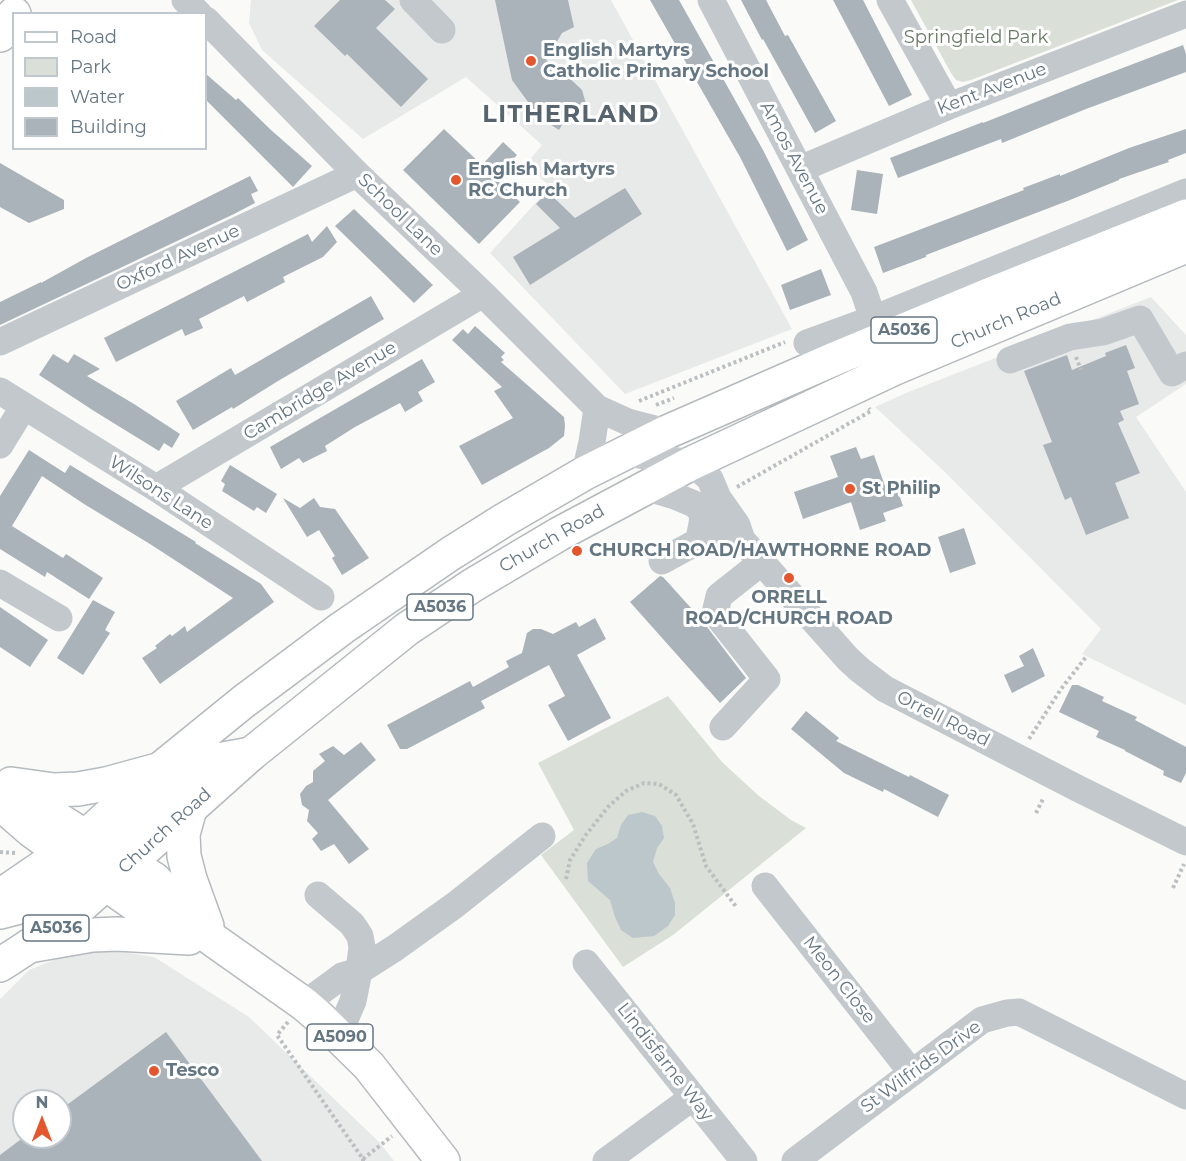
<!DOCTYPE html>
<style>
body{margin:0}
#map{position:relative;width:1186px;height:1161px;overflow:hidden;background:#fafaf8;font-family:Montserrat,sans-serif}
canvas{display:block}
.legend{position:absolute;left:12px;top:12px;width:195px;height:138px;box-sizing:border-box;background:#fff;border:2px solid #c1c8cd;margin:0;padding:8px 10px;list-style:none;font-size:18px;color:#657683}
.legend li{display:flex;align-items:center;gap:12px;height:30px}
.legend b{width:30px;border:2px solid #c1c8cd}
.north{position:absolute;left:12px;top:1089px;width:60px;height:60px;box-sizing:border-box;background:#fff;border:2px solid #c1c8cd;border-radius:50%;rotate:0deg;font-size:16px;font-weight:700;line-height:24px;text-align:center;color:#657683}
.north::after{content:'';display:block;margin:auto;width:21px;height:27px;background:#e4572e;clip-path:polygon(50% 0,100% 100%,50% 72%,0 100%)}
</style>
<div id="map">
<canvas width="1186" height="1161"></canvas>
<ul class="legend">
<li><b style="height:8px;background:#fff"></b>Road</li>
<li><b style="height:16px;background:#dadfd7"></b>Park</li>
<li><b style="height:16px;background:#bbc7cb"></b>Water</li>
<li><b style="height:16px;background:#aab3b9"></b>Building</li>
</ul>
<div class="north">N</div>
</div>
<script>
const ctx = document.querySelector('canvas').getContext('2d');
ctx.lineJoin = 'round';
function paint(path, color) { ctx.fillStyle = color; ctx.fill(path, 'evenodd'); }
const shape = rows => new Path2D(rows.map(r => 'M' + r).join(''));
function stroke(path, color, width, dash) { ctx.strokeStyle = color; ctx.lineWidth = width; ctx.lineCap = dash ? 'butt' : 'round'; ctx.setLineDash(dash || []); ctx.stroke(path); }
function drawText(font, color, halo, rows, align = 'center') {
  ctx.font = font + ' Montserrat,sans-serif'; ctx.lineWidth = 6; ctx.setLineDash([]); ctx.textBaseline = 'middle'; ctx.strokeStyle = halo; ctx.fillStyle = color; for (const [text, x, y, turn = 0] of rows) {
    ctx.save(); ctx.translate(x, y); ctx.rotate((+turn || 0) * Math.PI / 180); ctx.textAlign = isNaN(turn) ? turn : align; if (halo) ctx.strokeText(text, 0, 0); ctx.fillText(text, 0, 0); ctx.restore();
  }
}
const built = shape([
 [251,0,611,0,792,329,625,394,490,253,550,187,526,164,542,145,466,77,363,139,262,50,249,23],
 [1151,297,1186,335,1186,384,1136,417,1186,492,1186,705,1082,654,1101,629,947,474,875,407,906,393],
 [111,950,154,957,249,1017,380,1143,394,1161,0,1161,0,999,29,970,63,956],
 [24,1101,60,1101,60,1137,24,1137]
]);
const green = shape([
 [911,0,1178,0,971,80,963,82,956,80,951,73],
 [668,696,722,762,759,796,791,820,806,828,673,935,623,967,541,855,574,830,538,763]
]);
const water = shape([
 [642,812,655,816,662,826,664,838,657,848,653,862,659,874,670,888,675,903,675,915,668,926,654,936,633,938,621,930,615,917,610,900,588,881,587,863,596,849,608,844,617,838,621,825,628,815]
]);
const building = shape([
 [340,0,385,0,395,9,376,28,428,79,401,107,347,54,345,56,314,26],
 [495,0,568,0,574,27,562,33,546,60,563,72,582,90,588,111,567,116,559,130,539,117,512,80],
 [650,0,679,0,763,150,808,240,787,251,740,157],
 [741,0,766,0,785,36,788,35,836,121,815,133,763,39,762,40],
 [833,0,863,0,912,95,889,106],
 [1183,45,1186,54,1186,72,1086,109,1002,143,1001,139,898,178,890,158,983,122,983,123,1091,80],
 [206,74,236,100,238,98,271,130,312,166,293,187,206,100],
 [444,129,482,165,503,142,517,155,495,178,520,202,479,244,403,170],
 [1186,129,1186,153,1168,160,1169,162,1119,179,1119,180,1070,200,926,255,926,257,883,273,874,247,1024,190,1023,188,1060,174,1060,176,1129,148],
 [0,163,64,200,64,209,29,223,0,207],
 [857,170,883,174,877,214,851,210],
 [250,176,258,191,251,194,255,203,234,214,0,325,0,302,41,282,41,283,86,258],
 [625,188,642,214,530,285,513,257,560,228,536,204,548,192,575,218],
 [354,209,433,285,414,303,335,226],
 [327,226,337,242,323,257,283,277,285,282,247,302,244,296,199,319,203,328,185,336,182,329,116,362,104,338,308,234,312,242],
 [821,269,831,295,790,310,781,285],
 [371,296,384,319,278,381,233,409,232,407,193,430,176,401,231,368,235,375],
 [475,326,505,353,501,357,504,360,501,362,564,417,565,426,564,436,549,448,482,485,459,446,513,418,494,391,502,387,452,340,463,329,468,334],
 [1126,345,1135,368,1127,371,1139,404,1120,411,1124,420,1118,423,1140,473,1115,483,1129,518,1086,535,1071,497,1065,500,1043,445,1052,442,1024,371,1067,355,1072,370,1106,356,1105,353],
 [53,354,68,363,74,354,100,369,87,376,134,404,180,434,172,448,164,443,159,451,94,411,39,375],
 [422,359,435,382,418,392,423,401,405,412,400,403,355,427,325,446,327,451,303,463,299,458,281,469,270,447],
 [856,447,861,459,874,455,885,486,895,483,903,506,883,513,886,521,860,530,851,502,803,519,794,492,838,477,830,456],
 [29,450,65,473,70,465,196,542,195,543,261,584,274,602,160,684,142,658,157,648,155,646,170,634,172,636,185,626,187,632,233,598,150,544,84,504,42,476,12,526,63,558,66,554,103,578,89,599,47,572,45,577,0,549,0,496],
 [230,465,277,494,266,513,257,507,254,511,222,491,225,484,221,481],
 [283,498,300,508,314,498,320,507,335,509,369,558,342,575,332,558,335,556,319,530,307,537],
 [964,528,976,564,950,573,938,537],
 [660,576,663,577,701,619,746,678,720,703,630,602],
 [93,600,115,612,105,630,110,633,83,675,57,658],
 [0,607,48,640,30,667,0,647],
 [595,618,606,639,577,655,611,718,568,741,548,705,565,696,549,665,481,701,485,708,407,749,400,749,387,725,470,681,473,687,509,667,506,661,522,653,527,633,533,629,541,629,553,634,576,622,579,627],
 [1033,648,1045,676,1012,693,1004,675,1024,666,1019,656],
 [1072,685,1078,685,1104,697,1102,701,1137,717,1135,720,1186,747,1186,773,1181,783,1163,775,1164,771,1125,751,1125,750,1096,737,1099,731,1059,712],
 [806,711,839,738,836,741,909,777,910,775,949,795,938,817,884,789,883,792,844,773,791,729],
 [361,742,376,760,328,800,369,849,349,864,334,844,321,851,312,839,318,833,307,821,309,810,302,805,300,794,306,786,313,782,313,771,325,761,319,754,333,746,344,755],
 [166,1032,262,1161,0,1161,0,1155,24,1137,60,1137,60,1110]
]);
const path = shape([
 [1076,357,1081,370],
 [639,401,785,342],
 [656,405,674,398],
 [737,487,871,411,869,408],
 [1029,739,1061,689,1086,657],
 [1036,813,1044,797],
 [0,852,15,853],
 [566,879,570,860,585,836,608,807,626,791,644,783,659,784,676,795,693,824,706,866,737,908],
 [1173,888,1184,864],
 [288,1022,277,1035,363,1159,363,1161],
 [363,1159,392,1136]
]);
const minor = shape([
 [185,0,199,14],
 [413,0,442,30],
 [711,0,864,292,873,319],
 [890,0,949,106],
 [206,20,357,174,483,294,597,408,628,422,667,432],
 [800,169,949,106,1186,14],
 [0,342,357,174],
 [807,343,873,319,1186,192],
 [1010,360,1070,337,1103,332,1140,319,1172,373,1186,365],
 [0,391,156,488,321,597],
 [0,445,24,406],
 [625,453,692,463,710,479,718,498,737,525,742,540,848,659,860,670,885,689,1077,788,1186,842],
 [585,473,592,442,597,408],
 [645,487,675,496,694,504,726,534,736,538],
 [156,488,483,294],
 [662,561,695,543,699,539,702,524,703,511],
 [0,583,59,618],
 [723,727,767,679,715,613,719,596,762,562],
 [765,886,912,1073],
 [586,963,744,1161],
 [304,1004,342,976,359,971,362,947,360,936,352,924,318,895],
 [338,1036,353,1001,359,971,395,948,455,905,542,836],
 [606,1161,693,1097],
 [795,1161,982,1020,1007,1013,1019,1012,1186,1096]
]);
const major = shape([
 [0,35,14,14],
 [11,784,54,790,78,789,106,784,161,769],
 [0,793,38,807,154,879,212,939,304,1004,319,1017,369,1066,443,1161],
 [0,803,32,831,87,871,146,912,199,934],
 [190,809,183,834,184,856,190,879,207,926],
 [88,856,108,849,212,761,251,754],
 [0,912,35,903,87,871,104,863],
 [29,946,92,935,117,934,189,938]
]);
const highway = shape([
 [0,896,82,840,153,775,243,702,342,628,450,554,504,520,585,473,667,432,834,359,991,294,1186,216],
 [0,965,54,930,251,754,407,629,473,585,559,534,692,463,895,368,1186,246]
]);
const markers = [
 [531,61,6,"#e4572e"],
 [456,180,6,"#e4572e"],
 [850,489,6,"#e4572e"],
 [577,551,6,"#e4572e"],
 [789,578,6,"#e4572e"],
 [154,1071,6,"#e4572e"]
];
const shields = [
 [904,330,66],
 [440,607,66],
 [56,928,66],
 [340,1037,66]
];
const shieldNames = [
 ["A5036",904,330],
 ["A5036",440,607],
 ["A5036",56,928],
 ["A5090",340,1037]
];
const parkNames = [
 ["Springfield Park",976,38]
];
const poiNames = [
 ["English Martyrs",543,51],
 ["Catholic Primary School",543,72],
 ["English Martyrs",468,170],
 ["RC Church",468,191],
 ["St Philip",862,489],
 ["CHURCH ROAD/HAWTHORNE ROAD",589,551],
 ["ORRELL",789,598,"center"],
 ["ROAD/CHURCH ROAD",789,619,"center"],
 ["Tesco",166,1071]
];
const streetNames = [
 ["Kent Avenue",992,89,-21],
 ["Amos Avenue",794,158,62],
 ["School Lane",400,215,44],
 ["Oxford Avenue",178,258,-25],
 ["Church Road",1006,321,-23],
 ["Cambridge Avenue",320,391,-31],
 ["Wilsons Lane",161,493,33],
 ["Church Road",552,539,-30],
 ["Orrell Road",943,719,27],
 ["Church Road",165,831,-42],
 ["Meon Close",839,980,52],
 ["Lindisfarne Way",665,1062,52],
 ["St Wilfrids Drive",921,1067,-36]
];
const districtNames = [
 ["LITHERLAND",571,115]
];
paint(built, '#e8e9e9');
paint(green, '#dadfd7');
paint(water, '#bbc7cb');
paint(building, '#aab3b9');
stroke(major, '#b5babe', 36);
stroke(highway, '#b4b9bd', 36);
stroke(path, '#bbbfc2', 4, [3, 3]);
stroke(minor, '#c3c8cc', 27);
stroke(major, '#fff', 33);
stroke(highway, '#fff', 33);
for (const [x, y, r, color] of markers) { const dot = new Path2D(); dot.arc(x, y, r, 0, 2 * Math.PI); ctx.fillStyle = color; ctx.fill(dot); stroke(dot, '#fff', 2); }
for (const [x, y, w] of shields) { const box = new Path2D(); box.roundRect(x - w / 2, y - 13, w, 26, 4.5); ctx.fillStyle = '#fff'; ctx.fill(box); stroke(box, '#657683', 1.5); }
drawText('bold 16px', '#657683', null, shieldNames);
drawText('18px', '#687a64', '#fff', parkNames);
drawText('bold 18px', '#657683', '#fff', poiNames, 'left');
drawText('18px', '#657683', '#fff', streetNames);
ctx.letterSpacing = '1.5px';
drawText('bold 24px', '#57646e', '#fff', districtNames);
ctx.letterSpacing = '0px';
</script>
